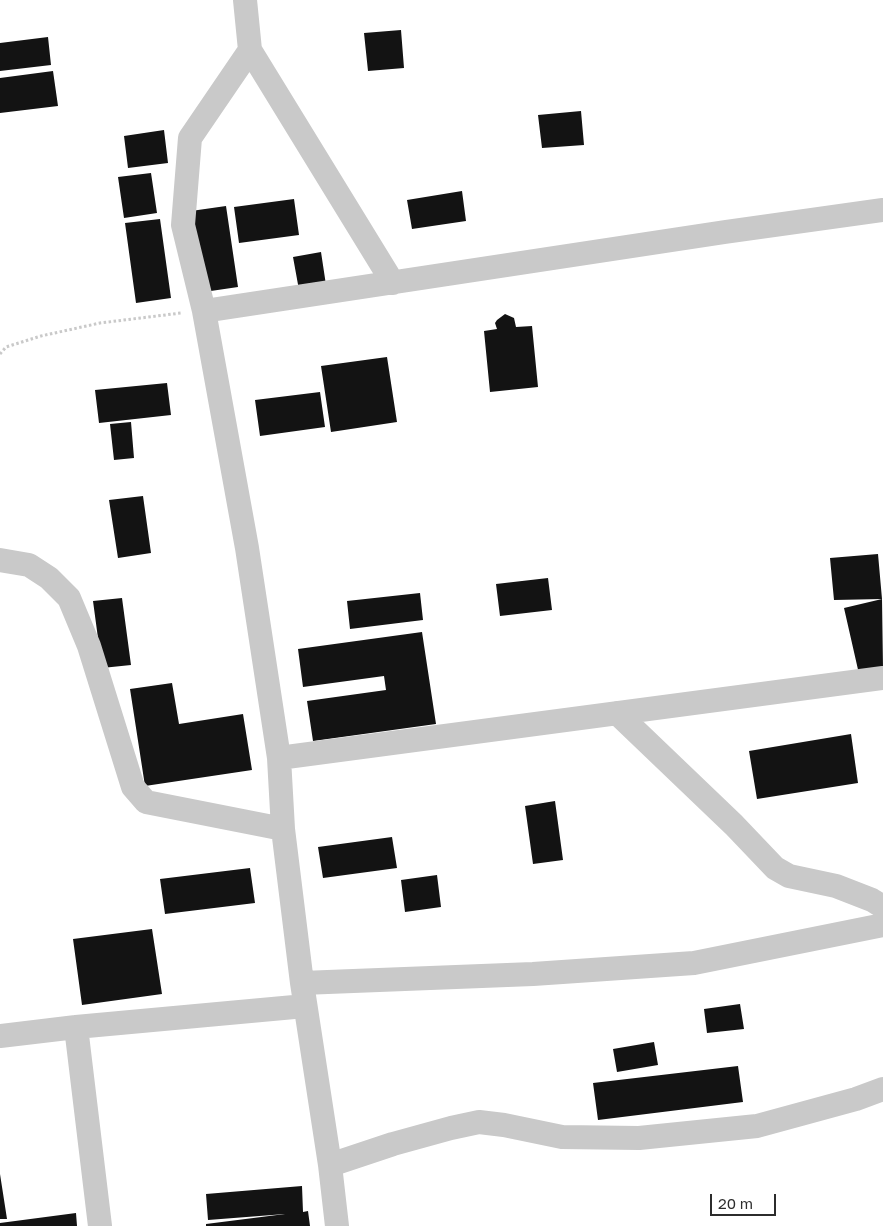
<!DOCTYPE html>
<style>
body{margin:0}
#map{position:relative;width:883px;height:1226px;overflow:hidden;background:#fff;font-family:"Golos Text",sans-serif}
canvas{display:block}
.scale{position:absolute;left:710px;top:1194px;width:66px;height:22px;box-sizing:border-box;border:2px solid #2c2c2c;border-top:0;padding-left:6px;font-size:15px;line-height:18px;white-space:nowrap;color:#2c2c2c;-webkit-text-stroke:4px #fff;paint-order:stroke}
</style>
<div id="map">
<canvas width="883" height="1226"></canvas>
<div class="scale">20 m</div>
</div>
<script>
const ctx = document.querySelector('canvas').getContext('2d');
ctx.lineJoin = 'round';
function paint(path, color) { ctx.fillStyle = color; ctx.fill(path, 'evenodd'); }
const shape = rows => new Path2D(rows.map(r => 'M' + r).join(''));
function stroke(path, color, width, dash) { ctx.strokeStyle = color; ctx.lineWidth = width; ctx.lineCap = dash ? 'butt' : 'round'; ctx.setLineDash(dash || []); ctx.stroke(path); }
const building = shape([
 [401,30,404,68,368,71,364,33],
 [48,37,51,65,0,71,0,43],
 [53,71,58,106,0,113,0,78],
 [581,111,584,145,542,148,538,115],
 [164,130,168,163,128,168,124,136],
 [151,173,157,213,124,218,118,177],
 [462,191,466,221,412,229,407,200],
 [294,199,299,235,239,243,234,207],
 [226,206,238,287,204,292,191,211],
 [160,219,171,298,136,303,125,223],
 [321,252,326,285,299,290,293,257],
 [505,314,514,318,516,327,532,326,538,387,490,392,484,331,497,329,495,323,497,320],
 [387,357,397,422,331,432,321,366],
 [167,383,171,415,99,423,95,390],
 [320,392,325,427,260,436,255,400],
 [131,422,134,458,114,460,110,424],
 [143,496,151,553,118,558,109,500],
 [878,554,882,599,834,600,830,558],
 [548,578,552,610,500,616,496,584],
 [420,593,423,620,350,629,347,601],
 [122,598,131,665,102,668,93,601],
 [882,599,883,668,859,674,844,608],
 [422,632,436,724,313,741,307,701,386,690,384,676,303,687,298,649],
 [172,683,179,724,243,714,252,770,145,786,130,689],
 [851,734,858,783,757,799,749,751],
 [555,801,563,860,533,864,525,806],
 [392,837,397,868,323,878,318,847],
 [250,868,255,903,165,914,160,879],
 [437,875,441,907,405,912,401,880],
 [152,929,162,994,82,1005,73,939],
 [740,1004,744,1029,707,1033,704,1009],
 [654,1042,658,1065,617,1072,613,1049],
 [738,1066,743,1102,598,1120,593,1083],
 [0,1174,7,1219,0,1219],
 [302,1186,303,1212,308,1211,310,1226,206,1226,206,1224,285,1214,208,1220,206,1194],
 [76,1213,77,1226,0,1226,0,1223]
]);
const path = shape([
 [0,354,6,347,41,336,100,323,181,313]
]);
const street = shape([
 [245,0,250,50,393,283],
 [204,311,183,225,190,138,250,50],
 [0,560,29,565,49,578,69,598,89,646,133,787,146,802,283,829],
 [617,713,734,825,775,868,789,876,836,886,872,900,883,907],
 [279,758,883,678],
 [302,983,533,974,694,963,883,925],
 [76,1027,100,1226],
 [0,1036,76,1027,305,1006],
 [330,1165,393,1144,451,1128,479,1122,504,1125,562,1137,639,1138,757,1126,856,1099,883,1089],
 [337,1226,330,1165,302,983,283,829,279,758,247,548,204,311,725,232,883,210]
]);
paint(building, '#131313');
stroke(path, '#c9c9c9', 3, [2.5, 2.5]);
stroke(street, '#c9c9c9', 24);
</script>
